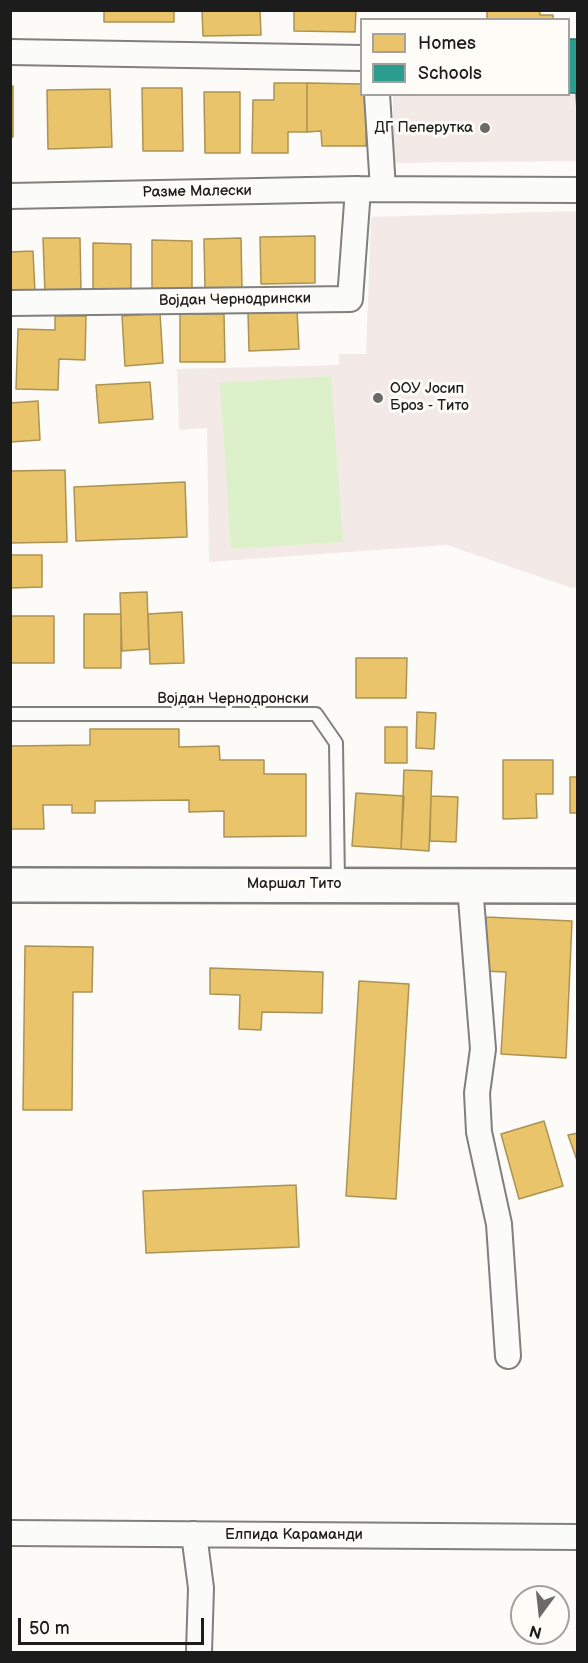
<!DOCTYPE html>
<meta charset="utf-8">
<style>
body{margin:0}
#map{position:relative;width:588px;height:1663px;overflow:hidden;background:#fcfbf8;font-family:"Balsamiq Sans",sans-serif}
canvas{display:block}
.frame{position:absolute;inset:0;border:12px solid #1c1c1c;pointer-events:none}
.legend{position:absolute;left:360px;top:18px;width:210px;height:78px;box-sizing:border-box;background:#fdfcf7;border:2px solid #a3a29f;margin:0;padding:8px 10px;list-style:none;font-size:18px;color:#1c1c1c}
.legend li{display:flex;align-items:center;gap:12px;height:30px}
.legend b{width:30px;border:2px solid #a3a29f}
.north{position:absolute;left:510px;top:1585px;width:60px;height:60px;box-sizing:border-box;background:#fdfcf7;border:2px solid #a3a29f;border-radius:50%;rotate:195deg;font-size:16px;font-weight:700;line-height:24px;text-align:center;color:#1c1c1c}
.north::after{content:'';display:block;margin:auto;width:21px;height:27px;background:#6a6a69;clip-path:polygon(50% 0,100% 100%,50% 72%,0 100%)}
.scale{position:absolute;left:18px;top:1618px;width:186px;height:27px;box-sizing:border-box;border:3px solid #1c1c1c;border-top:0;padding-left:8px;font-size:18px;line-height:21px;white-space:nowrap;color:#1c1c1c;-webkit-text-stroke:4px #fdfcf7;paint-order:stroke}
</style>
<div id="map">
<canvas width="588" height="1663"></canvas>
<div class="frame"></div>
<ul class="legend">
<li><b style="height:16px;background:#e9c46a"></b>Homes</li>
<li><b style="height:16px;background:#2a9d8f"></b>Schools</li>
</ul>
<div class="north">N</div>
<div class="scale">50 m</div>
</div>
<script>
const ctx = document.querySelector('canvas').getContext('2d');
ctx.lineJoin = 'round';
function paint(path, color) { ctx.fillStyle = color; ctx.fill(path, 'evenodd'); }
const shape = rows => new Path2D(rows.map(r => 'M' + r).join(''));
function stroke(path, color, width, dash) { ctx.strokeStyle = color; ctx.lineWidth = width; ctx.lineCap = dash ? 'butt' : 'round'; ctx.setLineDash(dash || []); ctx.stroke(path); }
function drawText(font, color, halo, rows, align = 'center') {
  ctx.font = font + ' "Balsamiq Sans",sans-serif'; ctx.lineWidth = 6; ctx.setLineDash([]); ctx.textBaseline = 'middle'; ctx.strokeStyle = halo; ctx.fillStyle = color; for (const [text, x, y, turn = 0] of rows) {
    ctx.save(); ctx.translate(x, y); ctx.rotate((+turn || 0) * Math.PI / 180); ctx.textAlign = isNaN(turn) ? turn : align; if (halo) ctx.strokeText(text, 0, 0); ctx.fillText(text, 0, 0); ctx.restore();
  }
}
const built = shape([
 [569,39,577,39,577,161,393,163,393,95,568,94],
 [577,211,577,587,572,588,447,545,209,562,207,428,179,430,177,369,339,365,339,354,366,354,371,217]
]);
const green = shape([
 [331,376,343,542,231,549,220,383]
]);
const homes = shape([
 [104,10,174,10,174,22,104,22,104,10],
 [202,10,260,10,261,35,203,36,202,10],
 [294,10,356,10,355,32,294,31,294,10],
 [487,10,540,10,540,15,553,15,553,20,487,20,487,10],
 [274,83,307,83,307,132,288,132,288,153,252,153,253,100,274,100,274,83],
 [307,83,362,84,362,94,366,94,366,146,322,146,321,131,307,132,307,83],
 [10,86,13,86,13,137,10,137,10,86],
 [142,88,182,88,183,151,143,151,142,88],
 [110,89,112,147,48,149,47,90,110,89],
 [204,92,240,92,240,153,205,153,204,92],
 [315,236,315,283,261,284,260,237,315,236],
 [43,238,80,238,81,293,45,294,43,238],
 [241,238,242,289,205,290,204,239,241,238],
 [152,240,192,241,192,289,152,289,152,240],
 [93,243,131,244,131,291,93,290,93,243],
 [33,251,35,293,10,294,10,252,33,251],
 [297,310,299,349,249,351,248,311,297,310],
 [160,313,163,363,125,366,122,316,160,313],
 [180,314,224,314,225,362,180,362,180,314],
 [55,316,86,316,85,360,59,359,58,390,16,389,18,329,55,330,55,316],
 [150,382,153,419,99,423,96,385,150,382],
 [38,401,40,440,10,442,10,403,38,401],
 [65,470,67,542,10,543,10,471,65,470],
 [185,482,187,537,76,541,74,487,185,482],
 [10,555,42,555,42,587,10,588,10,555],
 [147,592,149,649,122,651,120,593,147,592],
 [182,612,184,663,150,664,148,614,182,612],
 [84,614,121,614,121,668,84,668,84,614],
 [10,616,54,616,54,663,10,663,10,616],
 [356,658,407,658,406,698,356,698,356,658],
 [417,712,436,713,434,749,416,748,417,712],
 [385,727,407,727,407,763,385,763,385,727],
 [90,729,179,729,179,747,219,746,220,760,264,760,264,774,306,774,306,836,224,837,224,811,189,812,189,800,95,801,95,813,72,813,72,805,43,805,44,829,10,829,10,746,90,745,90,729],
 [503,760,553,760,553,794,536,794,537,818,503,819,503,760],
 [404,770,432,771,429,851,401,849,404,770],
 [570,777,578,777,578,813,570,813,570,777],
 [356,793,404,796,401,849,352,846,356,793],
 [431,796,458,797,456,842,430,841,431,796],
 [486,917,572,921,566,1058,501,1054,506,972,483,971,486,917],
 [25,946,93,947,92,992,73,992,72,1110,23,1110,25,946],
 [210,968,323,972,322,1013,262,1012,261,1030,239,1029,240,995,210,994,210,968],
 [359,981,409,984,396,1199,346,1196,359,981],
 [544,1121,563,1186,519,1199,501,1134,544,1121],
 [578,1133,578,1163,568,1135,578,1133],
 [296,1185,299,1247,146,1253,143,1191,296,1185]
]);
const schools = shape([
 [568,39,578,39,578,129,576,93,568,93,568,39]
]);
const lane = shape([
 [10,714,316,714,336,743,338,883]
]);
const street = shape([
 [10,52,362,58],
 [377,94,383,189],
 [10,196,358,189,578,190],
 [10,303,350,299,358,189],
 [470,886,483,1049,477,1093,479,1132,499,1224,508,1356],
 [10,1533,578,1537],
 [194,1534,201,1588,199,1652]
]);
const secondary = shape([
 [10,885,578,886]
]);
const markers = [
 [485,128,6,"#6a6a69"],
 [378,398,6,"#6a6a69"]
];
const poiNames = [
 ["ДГ Пеперутка",473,128],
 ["ООУ Јосип",390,389,"left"],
 ["Броз - Тито",390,406,"left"]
];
const streetNames = [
 ["Разме Малески",197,192,-1],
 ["Војдан Чернодрински",235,300,-1],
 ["Војдан Чернодронски",233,699],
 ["Маршал Тито",294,884],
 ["Елпида Караманди",294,1535]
];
paint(built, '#f3eae7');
paint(green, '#dcf1ca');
paint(homes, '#e9c46a');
stroke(homes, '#ac9253', 1.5);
paint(schools, '#2a9d8f');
stroke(schools, '#26766c', 1.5);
stroke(lane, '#81807f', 16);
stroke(street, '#81807f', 28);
stroke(secondary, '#81807f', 38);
stroke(lane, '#fbfbf9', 12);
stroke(street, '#fbfbf9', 24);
stroke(secondary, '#fbfbf9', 33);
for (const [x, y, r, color] of markers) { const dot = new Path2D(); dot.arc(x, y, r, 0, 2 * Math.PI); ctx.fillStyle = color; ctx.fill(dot); stroke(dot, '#fdfcf7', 2); }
drawText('15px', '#1c1c1c', '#fdfcf7', poiNames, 'right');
drawText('15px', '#1c1c1c', '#fdfcf7', streetNames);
</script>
